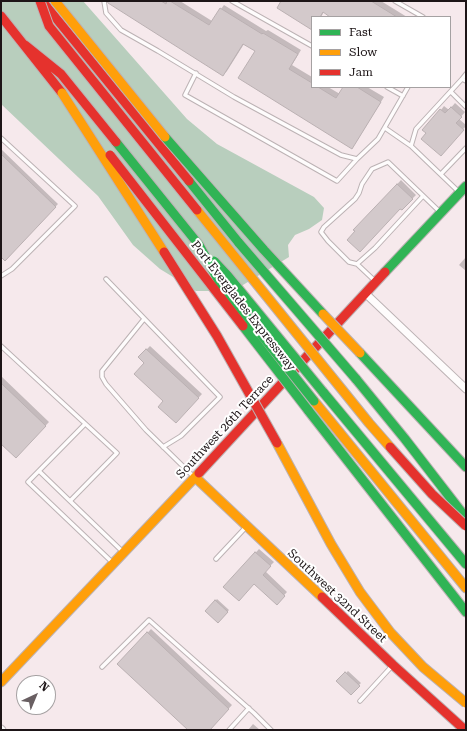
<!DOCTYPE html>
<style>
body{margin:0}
#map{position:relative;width:467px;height:731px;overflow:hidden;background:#f6e9ec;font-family:"Roboto Serif",serif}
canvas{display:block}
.frame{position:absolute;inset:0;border:2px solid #1d1517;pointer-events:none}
.legend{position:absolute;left:311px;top:16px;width:140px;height:72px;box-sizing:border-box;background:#fff;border:1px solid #a5a1a2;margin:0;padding:5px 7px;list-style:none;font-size:12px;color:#1d1517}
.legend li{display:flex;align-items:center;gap:8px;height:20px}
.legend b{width:20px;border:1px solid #a5a1a2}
.north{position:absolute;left:16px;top:675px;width:40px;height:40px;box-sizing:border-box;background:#fff;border:1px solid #a5a1a2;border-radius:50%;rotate:44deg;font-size:11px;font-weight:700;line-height:16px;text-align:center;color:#1d1517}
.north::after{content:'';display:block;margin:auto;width:14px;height:18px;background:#695f62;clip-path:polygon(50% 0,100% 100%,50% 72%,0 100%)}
</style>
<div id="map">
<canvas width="467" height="731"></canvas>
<div class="frame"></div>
<ul class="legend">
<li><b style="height:5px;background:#30b455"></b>Fast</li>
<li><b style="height:5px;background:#ff9f0a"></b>Slow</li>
<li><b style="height:5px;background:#e5322d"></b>Jam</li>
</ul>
<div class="north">N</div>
</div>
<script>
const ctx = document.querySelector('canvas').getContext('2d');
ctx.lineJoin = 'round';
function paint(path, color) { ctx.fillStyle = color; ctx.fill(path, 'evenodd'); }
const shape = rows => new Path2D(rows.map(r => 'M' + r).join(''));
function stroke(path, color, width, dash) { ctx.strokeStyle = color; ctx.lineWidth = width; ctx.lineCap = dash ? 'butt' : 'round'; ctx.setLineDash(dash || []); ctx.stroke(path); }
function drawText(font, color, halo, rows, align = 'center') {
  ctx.font = font + ' "Roboto Serif",serif'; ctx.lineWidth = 4; ctx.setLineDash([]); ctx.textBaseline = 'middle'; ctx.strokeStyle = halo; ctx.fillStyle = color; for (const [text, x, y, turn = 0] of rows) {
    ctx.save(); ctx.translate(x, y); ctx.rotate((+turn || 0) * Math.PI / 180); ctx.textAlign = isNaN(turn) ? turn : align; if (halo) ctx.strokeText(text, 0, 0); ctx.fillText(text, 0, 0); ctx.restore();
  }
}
const water = shape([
 [1,1,83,1,187,119,217,144,314,197,324,208,322,220,309,229,295,235,288,245,289,257,233,291,196,291,160,269,133,245,98,196,1,104]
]);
const shadow = shape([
 [112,1,180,1,212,21,224,5,266,31,268,30,301,50,292,65,312,77,312,87,328,87,340,94,345,87,367,87,384,97,355,144,256,51,244,44,227,71,223,75],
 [282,1,381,1,407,17,332,17,324,12,321,17,312,17,312,28],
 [455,103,465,112,459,119,466,125,466,126,444,151,441,110,444,106,449,110],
 [1,149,58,204,5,259,1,255],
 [401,180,416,195,402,209,400,207,357,231,355,230],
 [466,257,466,271,459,265],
 [150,346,202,394,176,422,146,363,139,357],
 [1,376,49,422,16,457,1,443],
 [259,549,274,562,265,571,287,592,277,603,254,583,224,587],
 [217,599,229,610,218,622,207,611],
 [151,629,232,705,209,730,190,730,119,664],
 [348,671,361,683,351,693,338,681],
 [253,724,260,730,248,730]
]);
const building = shape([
 [107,1,161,1,166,4,167,1,170,1,209,25,220,8,262,34,263,33,298,54,289,69,312,83,312,87,318,87,336,98,343,87,357,87,381,102,352,149,238,78,255,51,243,44,223,76,108,3,107,1],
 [281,1,371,1,397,17,330,17,323,12,320,17,312,17,312,30,277,8,281,1],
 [451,107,462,117,456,123,464,130,441,156,421,139,426,133,422,130,440,109,445,113,451,107],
 [1,154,56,207,5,261,1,257,1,154],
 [397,184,413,199,402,210,400,209,360,252,347,240,355,231,353,230,397,184],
 [146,349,199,398,176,423,158,407,163,401,134,374,144,363,138,357,146,349],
 [1,383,46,426,16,458,1,444,1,383],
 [255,552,271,566,263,575,285,596,277,605,254,584,239,601,223,587,255,552],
 [215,600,228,612,218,623,205,611,215,600],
 [147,632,229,709,210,730,188,730,117,664,147,632],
 [345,672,360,686,351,695,336,681,345,672]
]);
const lane = shape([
 [104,1,106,13,121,30,158,51,234,97,341,155,357,159,378,139,408,87],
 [232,1,312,46],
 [395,1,423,17],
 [196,73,185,95,337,181,357,159],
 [462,79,466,74],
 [387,87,403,96],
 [451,92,466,107],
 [385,128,411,146],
 [1,138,75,206,12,269,1,276],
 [441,174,466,148],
 [459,192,411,146,416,129,462,79,466,81],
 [423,196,375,248,357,264,349,262,328,241,321,232,324,227,355,199,359,193,362,184,372,169,388,162,440,212],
 [357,264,375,281],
 [106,279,220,397,181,436,163,447],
 [144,319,102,371,102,377,106,384,146,430,194,477],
 [1,346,117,453,70,501,123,552],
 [85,424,28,482,112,562],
 [39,471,70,501],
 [216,559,246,527],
 [102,667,149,620,254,713,271,730],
 [360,701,392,666],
 [229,730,249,708]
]);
const street = shape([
 [365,293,466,389],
 [1,729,2,730]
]);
const fast = shape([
 [116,142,199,245],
 [189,181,239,243],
 [385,272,466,186],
 [360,353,466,467],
 [356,379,405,439,466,518],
 [323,392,466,564],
 [308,410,466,612]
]);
const slow = shape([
 [314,401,466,588],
 [195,477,322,597],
 [1,682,199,473]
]);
const jam = shape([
 [42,1,189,181],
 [1,16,62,93],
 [25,45,61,74,116,142],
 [199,473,385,272],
 [322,597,393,665,465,730]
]);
const fastBridge = shape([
 [165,137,264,250,323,314],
 [239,243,356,379],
 [199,245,220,283,314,401],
 [214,261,228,276,323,392],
 [243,326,308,410]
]);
const slowBridge = shape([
 [55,1,165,137],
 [62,93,164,252],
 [197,210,369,423,390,447],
 [323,314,360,353],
 [277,443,331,544,360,592,390,632,423,667,466,703]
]);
const jamBridge = shape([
 [40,1,49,26,197,210],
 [110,155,243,326],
 [164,252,217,336,277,443],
 [390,447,432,494,466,526]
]);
const streetNames = [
 ["Port Everglades Expressway",243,306,52],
 ["Southwest 26th Terrace",225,427,-47],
 ["Southwest 32nd Street",337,596,43]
];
paint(water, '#b8cebd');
paint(shadow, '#0003');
paint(building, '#d3c9cb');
stroke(building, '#bab0b2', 1);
stroke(lane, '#bcb2b4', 5.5);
stroke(street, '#bcb2b4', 9);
stroke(fast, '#bcb2b4', 11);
stroke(slow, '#bcb2b4', 11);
stroke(jam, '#bcb2b4', 11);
stroke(lane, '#fefcfc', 3.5);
stroke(street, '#fefcfc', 7);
stroke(fast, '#30b455', 9);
stroke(slow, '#ff9f0a', 9);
stroke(jam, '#e5322d', 9);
stroke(fastBridge, '#bcb2b4', 11, []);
stroke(slowBridge, '#bcb2b4', 11, []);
stroke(jamBridge, '#bcb2b4', 11, []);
stroke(fastBridge, '#30b455', 9);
stroke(slowBridge, '#ff9f0a', 9);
stroke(jamBridge, '#e5322d', 9);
drawText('12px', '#1d1517', '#fff', streetNames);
</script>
